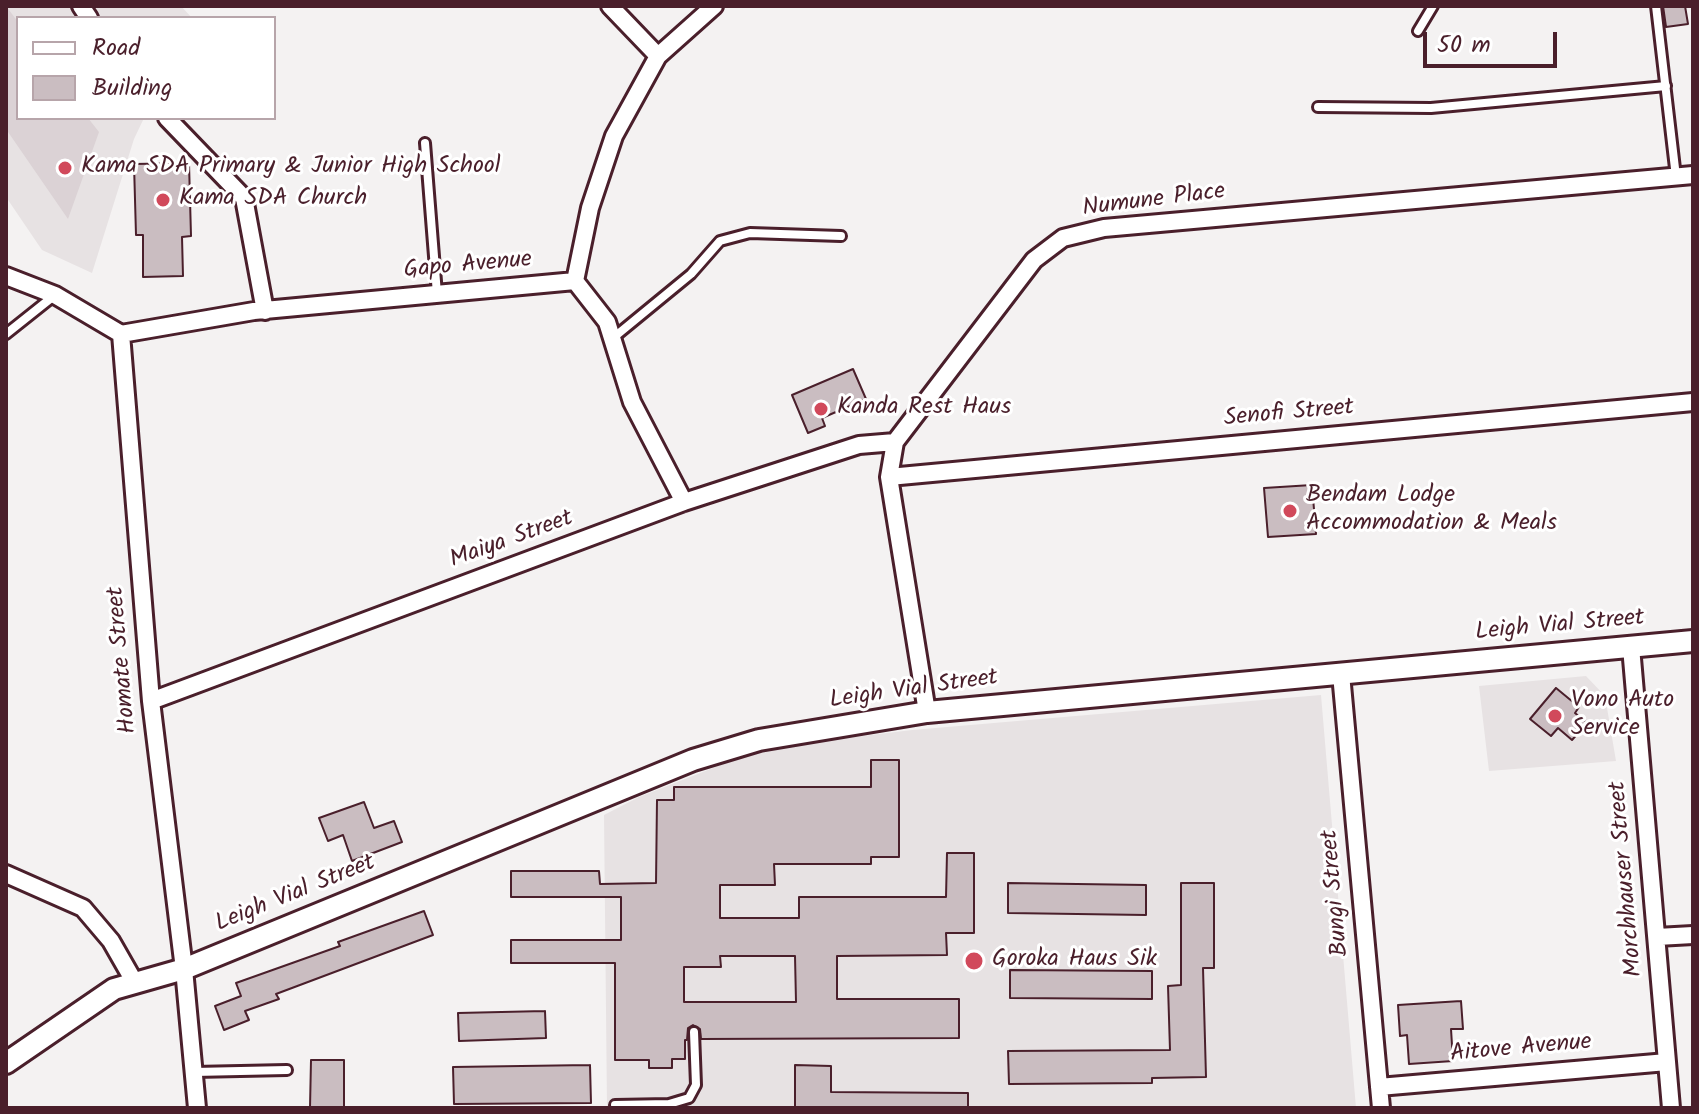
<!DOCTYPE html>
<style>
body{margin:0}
#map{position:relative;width:1699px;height:1114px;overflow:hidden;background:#f4f2f2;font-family:Kalam,sans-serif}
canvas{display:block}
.frame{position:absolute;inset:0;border:8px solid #4a1f2b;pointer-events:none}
.legend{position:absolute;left:16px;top:16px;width:260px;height:104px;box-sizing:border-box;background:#fff;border:2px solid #b7a5aa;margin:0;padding:10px 14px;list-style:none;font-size:24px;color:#4a1f2b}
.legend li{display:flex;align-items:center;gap:16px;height:40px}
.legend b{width:40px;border:2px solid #b7a5aa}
.scale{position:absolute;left:1423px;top:32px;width:134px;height:36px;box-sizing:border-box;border:4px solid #4a1f2b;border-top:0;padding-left:10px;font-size:24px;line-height:28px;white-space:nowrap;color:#4a1f2b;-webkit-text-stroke:6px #fff;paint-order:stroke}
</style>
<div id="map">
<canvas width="1699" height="1114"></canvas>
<div class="frame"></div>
<ul class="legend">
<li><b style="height:10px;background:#fff"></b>Road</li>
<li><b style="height:22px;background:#cabdc1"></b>Building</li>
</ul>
<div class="scale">50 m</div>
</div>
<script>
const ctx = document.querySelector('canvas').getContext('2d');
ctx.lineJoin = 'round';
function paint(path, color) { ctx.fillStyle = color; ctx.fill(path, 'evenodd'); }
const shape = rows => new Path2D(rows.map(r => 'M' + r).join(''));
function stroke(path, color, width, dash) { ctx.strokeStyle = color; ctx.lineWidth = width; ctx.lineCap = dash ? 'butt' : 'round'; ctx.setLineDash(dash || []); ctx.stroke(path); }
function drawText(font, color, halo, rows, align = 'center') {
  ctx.font = font + ' Kalam,sans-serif'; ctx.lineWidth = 6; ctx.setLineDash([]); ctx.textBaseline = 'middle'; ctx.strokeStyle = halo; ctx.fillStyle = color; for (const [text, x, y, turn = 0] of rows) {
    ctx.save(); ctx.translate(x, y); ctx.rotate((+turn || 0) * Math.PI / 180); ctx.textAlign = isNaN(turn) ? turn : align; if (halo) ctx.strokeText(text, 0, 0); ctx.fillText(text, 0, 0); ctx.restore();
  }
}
const built = shape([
 [6,6,181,6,192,18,18,18,18,118,144,118,134,139,92,273,42,250,6,197],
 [1586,676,1605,696,1616,761,1489,771,1479,686],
 [1321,695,1356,1108,607,1108,604,815,639,797,764,748,912,730]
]);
const green = shape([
 [6,6,18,22,18,118,88,118,99,132,68,219,6,129]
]);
const building = shape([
 [1663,6,1685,6,1688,24,1666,27,1663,6],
 [189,163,191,236,182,237,183,276,143,277,143,235,136,235,134,164,189,163],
 [853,369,866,399,822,418,825,426,808,433,792,395,853,369],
 [1312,485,1316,534,1268,537,1264,488,1312,485],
 [1556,688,1579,707,1575,713,1587,723,1572,740,1558,728,1551,736,1530,719,1556,688],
 [871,760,899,760,899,857,871,857,871,864,774,864,775,885,720,885,720,918,799,918,799,897,946,897,947,853,974,853,974,933,946,933,947,955,837,956,837,999,959,999,959,1038,701,1039,700,1029,693,1025,688,1028,687,1040,685,1040,685,1059,672,1059,672,1068,649,1068,649,1060,615,1060,615,963,511,963,511,940,621,940,621,897,511,897,511,871,599,871,600,884,656,883,657,800,674,800,674,787,871,787,871,760],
 [720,956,795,956,796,1002,684,1002,684,967,721,967,720,956],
 [364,802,374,828,394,821,402,842,352,861,343,835,328,841,319,818,364,802],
 [1008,883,1146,885,1146,915,1008,913,1008,883],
 [1181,883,1214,883,1214,968,1203,968,1206,1077,1152,1078,1152,1083,1009,1084,1008,1051,1170,1050,1168,986,1181,985,1181,883],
 [424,911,433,935,276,994,279,999,245,1011,249,1020,224,1030,215,1006,241,996,236,983,340,946,338,942,424,911],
 [1010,970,1152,971,1152,999,1010,998,1010,970],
 [1461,1001,1463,1029,1451,1029,1453,1061,1409,1064,1407,1035,1400,1036,1398,1005,1461,1001],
 [545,1011,546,1038,459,1041,458,1013,545,1011],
 [311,1060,344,1060,344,1108,310,1108,311,1060],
 [590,1065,591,1103,454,1104,453,1067,590,1065],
 [795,1065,831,1066,831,1092,968,1093,968,1108,795,1108,795,1065]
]);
const service = shape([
 [1656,6,1676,177],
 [1418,31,1433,6],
 [1318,107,1431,108,1666,86],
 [425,143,437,294],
 [6,334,55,295],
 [613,338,691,274,720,241,750,233,841,236],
 [194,1072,287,1070],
 [615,1105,669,1104,689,1098,696,1085,694,1032]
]);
const minor = shape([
 [81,6,89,18],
 [610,6,658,56],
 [167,118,244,198,265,311],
 [6,276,55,295,121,334,151,701,184,969,197,1108],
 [575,281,590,208,614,136,658,56,714,6],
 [121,334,254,311,575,281,607,322,632,402,684,502],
 [889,477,1693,402],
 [1631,647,1671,1108],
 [1341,674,1381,1108],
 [151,701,684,502,859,445,895,442],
 [927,712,889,477,895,442,1034,260,1063,238,1104,228,1693,175],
 [6,874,83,908,111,941,135,983],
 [1657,937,1693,935],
 [1379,1087,1667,1062]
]);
const tertiary = shape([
 [6,1063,114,989,184,969,693,760,759,740,927,712,1693,641]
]);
const markers = [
 [65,168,8,"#d1495b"],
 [163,200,8,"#d1495b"],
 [821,409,8,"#d1495b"],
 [1290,511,8,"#d1495b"],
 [1555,716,8,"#d1495b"],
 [974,961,10,"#d1495b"]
];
const poiNames = [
 ["Kama SDA Primary & Junior High School",81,168],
 ["Kama SDA Church",179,200],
 ["Kanda Rest Haus",837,409],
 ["Bendam Lodge",1306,497],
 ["Accommodation & Meals",1306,525],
 ["Vono Auto",1571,702],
 ["Service",1571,730],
 ["Goroka Haus Sik",992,961]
];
const streetNames = [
 ["Numune Place",1154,202,-7],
 ["Gapo Avenue",468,267,-5],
 ["Senofi Street",1289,415,-5],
 ["Maiya Street",512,541,-20],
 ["Leigh Vial Street",1560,627,-5],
 ["Homate Street",124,660,-95],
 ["Leigh Vial Street",914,691,-8],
 ["Morchhauser Street",1628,879,-95],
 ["Bungi Street",1337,893,-95],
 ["Leigh Vial Street",296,895,-22],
 ["Aitove Avenue",1521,1050,-5]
];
paint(built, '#e7e2e3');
paint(green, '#dbd2d5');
paint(building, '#cabdc1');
stroke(building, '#4a1f2b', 2);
stroke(service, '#4a1f2b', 14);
stroke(minor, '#4a1f2b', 22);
stroke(tertiary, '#4a1f2b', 26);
stroke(service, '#fff', 8);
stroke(minor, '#fff', 16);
stroke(tertiary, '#fff', 20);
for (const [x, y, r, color] of markers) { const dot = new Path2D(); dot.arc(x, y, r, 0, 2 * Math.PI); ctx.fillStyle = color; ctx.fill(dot); stroke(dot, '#fff', 3); }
drawText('24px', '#4a1f2b', '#fff', poiNames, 'left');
drawText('24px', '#4a1f2b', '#fff', streetNames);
</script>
